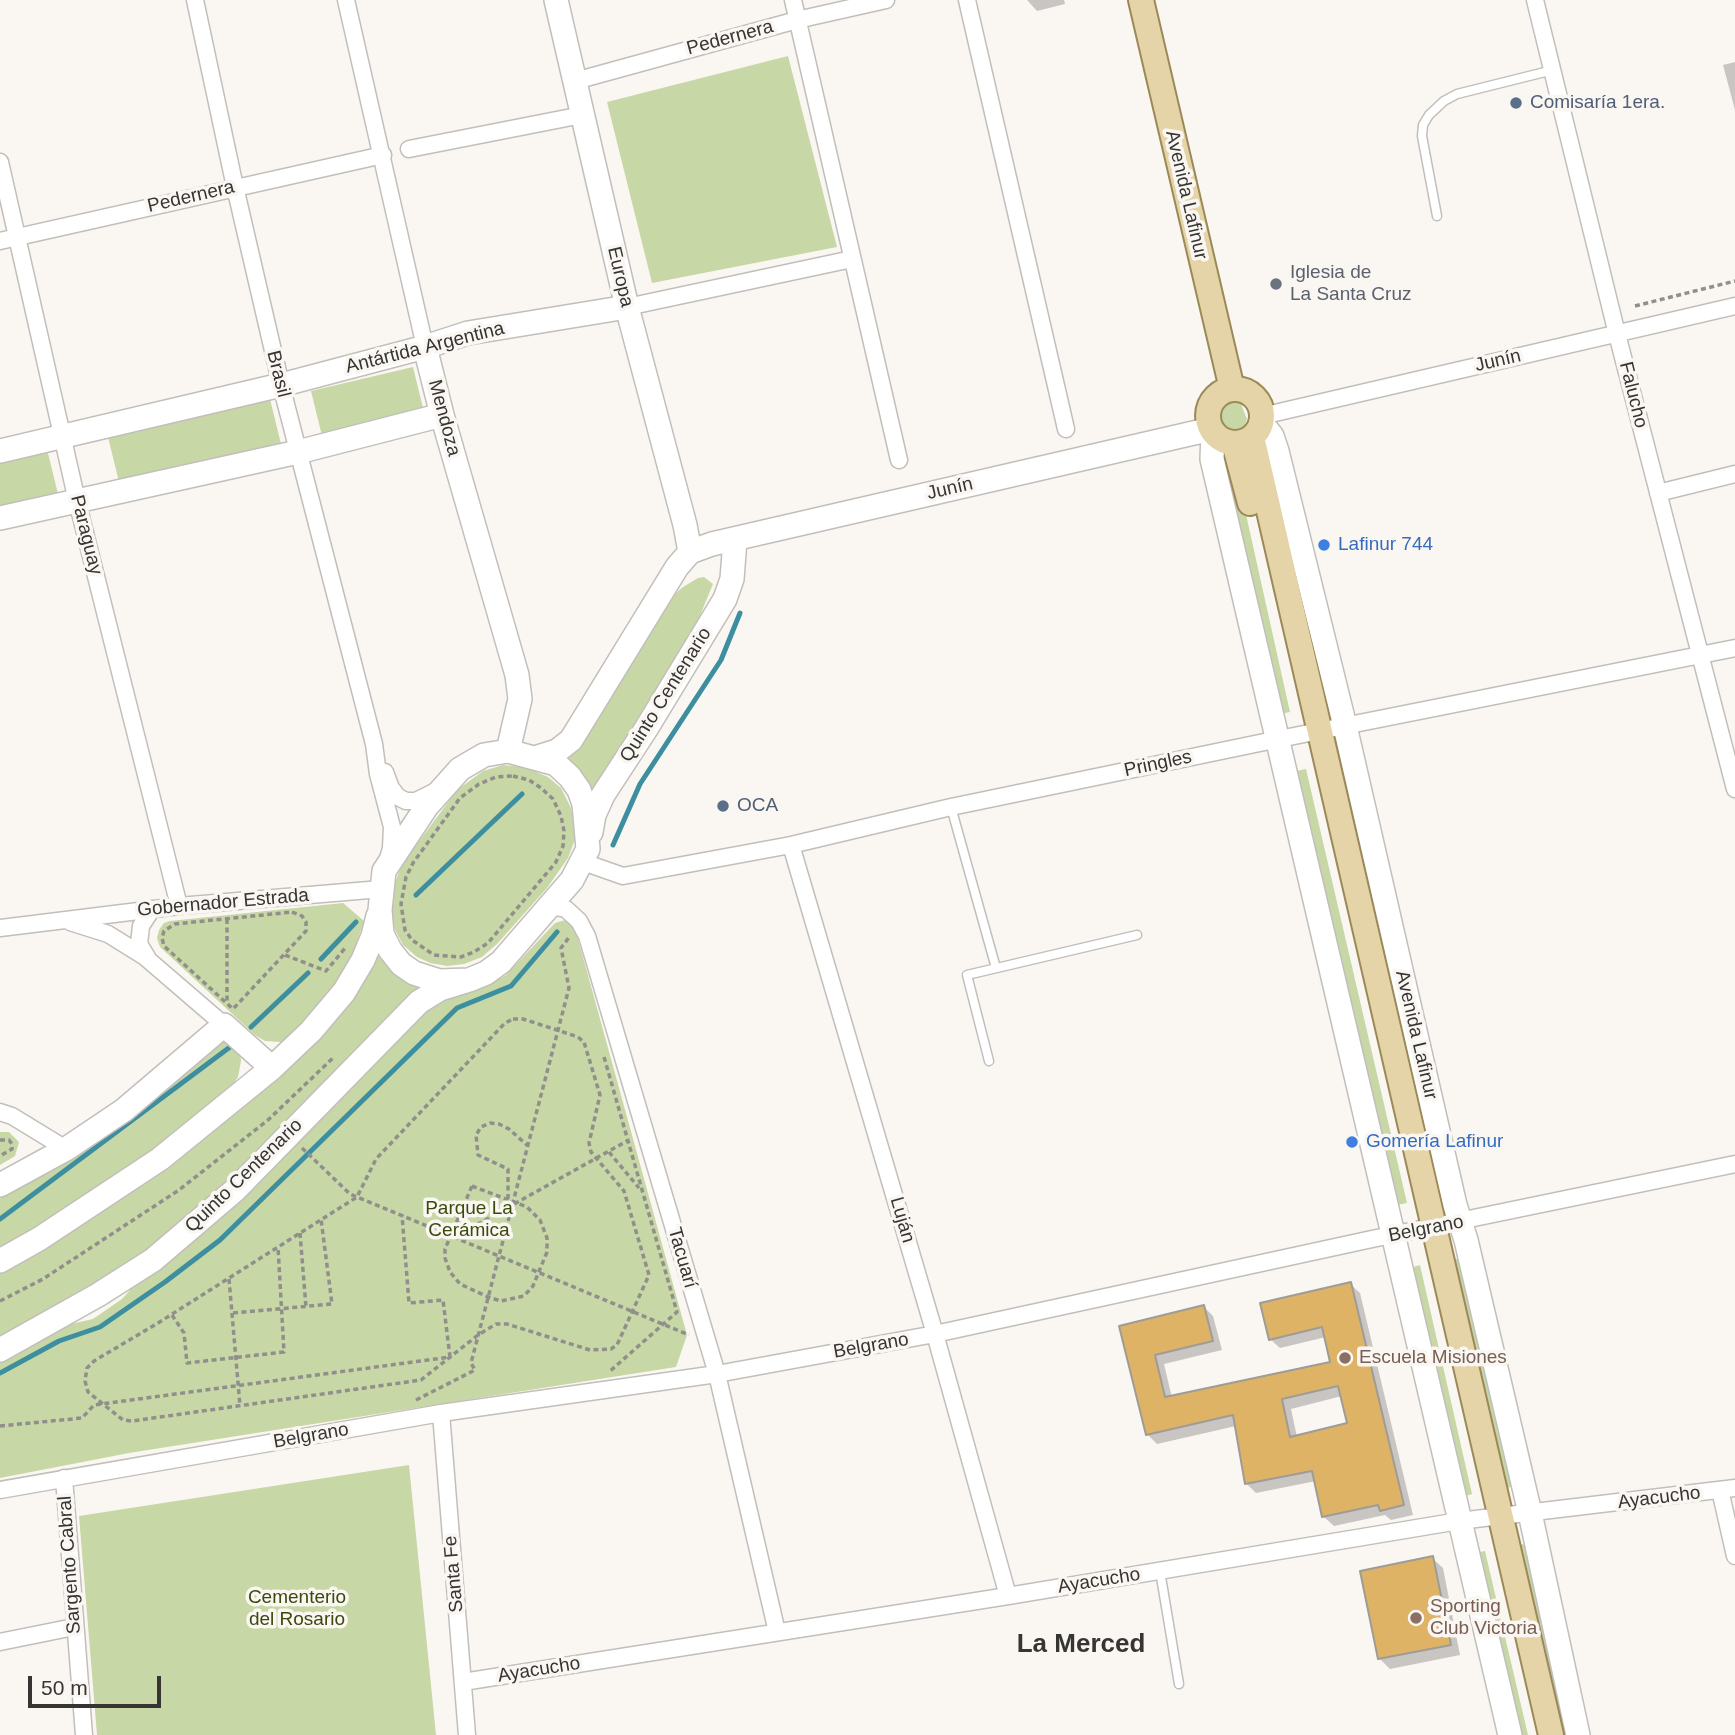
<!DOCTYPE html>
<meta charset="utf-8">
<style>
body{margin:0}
#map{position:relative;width:1735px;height:1735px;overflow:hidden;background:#faf7f3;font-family:Helvetica,sans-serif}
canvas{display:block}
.scale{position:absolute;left:28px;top:1676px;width:133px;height:32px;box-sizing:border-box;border:4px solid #363533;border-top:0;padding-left:9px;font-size:21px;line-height:24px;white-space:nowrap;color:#363533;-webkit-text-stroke:5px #faf7f3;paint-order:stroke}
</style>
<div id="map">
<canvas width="1735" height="1735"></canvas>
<div class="scale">50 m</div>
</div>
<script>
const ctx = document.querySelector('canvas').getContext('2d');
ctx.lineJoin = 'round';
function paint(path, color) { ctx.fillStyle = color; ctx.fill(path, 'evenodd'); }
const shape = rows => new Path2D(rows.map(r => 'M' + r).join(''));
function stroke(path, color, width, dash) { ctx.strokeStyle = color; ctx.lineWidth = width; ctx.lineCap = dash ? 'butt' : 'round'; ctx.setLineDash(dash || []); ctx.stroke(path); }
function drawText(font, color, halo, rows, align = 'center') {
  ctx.font = font + ' Helvetica,sans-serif'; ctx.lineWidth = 7; ctx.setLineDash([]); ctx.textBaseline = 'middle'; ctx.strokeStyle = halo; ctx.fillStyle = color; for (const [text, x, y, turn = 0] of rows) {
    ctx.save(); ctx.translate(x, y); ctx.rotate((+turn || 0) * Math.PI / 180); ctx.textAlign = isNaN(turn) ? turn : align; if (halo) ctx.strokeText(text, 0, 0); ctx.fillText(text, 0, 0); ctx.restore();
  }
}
const green = shape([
 [788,56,837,247,652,283,607,102],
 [413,367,424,412,322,436,311,391],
 [270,399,281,444,119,482,108,437],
 [1231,399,1241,404,1247,419,1243,429,1236,434,1226,430,1220,420,1220,408,1223,403],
 [47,449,58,494,0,508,0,460],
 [1239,483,1290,712,1280,714,1229,485],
 [704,577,713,584,694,630,593,794,569,758,664,603,683,587,698,578],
 [1345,762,1444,1196,1434,1198,1334,764],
 [503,765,525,767,548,777,561,788,571,808,575,825,574,842,568,858,547,888,497,944,482,957,464,964,447,966,430,963,417,957,403,945,395,930,391,912,392,891,399,872,409,855,457,790,483,771],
 [1306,769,1407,1203,1397,1205,1296,771],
 [343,903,364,921,347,972,293,1038,280,1042,265,1041,255,1035,160,947,157,938,159,930,164,923,170,921],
 [565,920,575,928,687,1335,676,1367,129,1453,0,1478,0,1359,62,1326,93,1319,122,1299,141,1278,434,1003,491,984,506,975,555,923],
 [378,956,394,973,419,988,209,1202,134,1262,0,1340,0,1271,111,1205,183,1155,237,1109,331,1022],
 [223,1039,229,1039,240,1052,241,1061,238,1077,225,1096,142,1161,0,1250,0,1198,50,1170],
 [0,1132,9,1132,19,1142,15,1156,0,1165],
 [1459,1258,1511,1487,1501,1489,1449,1261],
 [1420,1265,1472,1494,1462,1497,1410,1268],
 [409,1465,436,1735,97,1735,79,1516],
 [1524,1544,1568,1735,1558,1735,1514,1546],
 [1485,1551,1528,1735,1517,1735,1475,1553]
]);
const shadow = shape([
 [1027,0,1064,0,1065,4,1037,11],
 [1735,62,1735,110,1723,65],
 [1350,1284,1360,1293,1413,1515,1391,1520,1385,1515,1334,1526,1324,1517,1316,1481,1256,1493,1246,1483,1236,1426,1157,1444,1147,1434,1121,1327,1204,1307,1213,1316,1222,1350,1164,1364,1172,1398,1333,1363,1326,1337,1280,1348,1270,1339],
 [1342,1396,1349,1424,1297,1437,1291,1409],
 [1432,1558,1443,1568,1460,1655,1390,1669,1379,1658]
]);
const stream = shape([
 [613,845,640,784,721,660,740,613],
 [416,895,522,794],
 [321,959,356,922],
 [251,1027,308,973],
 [0,1219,230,1047],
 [0,1373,59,1341,100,1327,165,1282,220,1240,457,1008,511,986,557,932]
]);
const building = shape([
 [1351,1282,1404,1505,1380,1511,1378,1505,1322,1517,1312,1471,1245,1484,1233,1415,1146,1435,1119,1326,1204,1305,1213,1341,1155,1355,1165,1397,1330,1362,1322,1327,1269,1340,1260,1303,1351,1282],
 [1338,1386,1347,1423,1290,1437,1282,1399,1338,1386],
 [1433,1556,1451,1645,1378,1659,1360,1571,1433,1556]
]);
const path = shape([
 [1635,306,1735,281],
 [513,776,529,780,541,788,553,799,561,816,564,831,563,846,556,862,488,943,474,952,461,957,434,955,412,940,405,930,401,904,406,877,413,863,460,798,479,784,496,777,513,776],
 [292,912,302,916,306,922,306,931,233,1009,164,946,162,938,164,931,175,924,292,912],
 [227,919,227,1004],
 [285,955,326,971,346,947],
 [513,1019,523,1019,557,1030,578,1037,584,1042,600,1095,589,1143,591,1152,624,1191,649,1275,617,1345,611,1349,590,1350,507,1324,496,1324,478,1335,421,1380,132,1421,123,1420,88,1392,85,1381,87,1368,94,1361,158,1323,357,1197,376,1159,505,1023,513,1019],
 [604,1057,677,1312,609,1372],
 [0,1140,9,1140,12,1144,12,1149,0,1156],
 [302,1148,350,1194,689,1335],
 [609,1152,639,1188],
 [472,1186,527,1207,540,1220,547,1238,547,1252,533,1286,524,1296,501,1301,488,1297,460,1284,450,1272,445,1258,445,1249,472,1186],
 [508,1199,508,1169,478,1155,476,1135,481,1127,490,1123,499,1124,509,1129,528,1146],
 [300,1233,306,1307],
 [455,1237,627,1141],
 [229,1279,240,1406],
 [0,1301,43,1279,179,1190,268,1120,334,1057],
 [233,1313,332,1304,321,1219],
 [172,1315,184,1333,187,1363,284,1352,278,1247],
 [416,1400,475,1370,471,1363,569,988,561,948,570,936],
 [0,1426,82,1418,94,1405,450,1357,443,1300,409,1303,402,1215]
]);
const lane = shape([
 [1437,216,1422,136,1423,125,1429,115,1444,101,1457,94,1553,70],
 [951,807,996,968],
 [989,1061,967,975,1137,935],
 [1160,1571,1179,1684]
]);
const street = shape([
 [195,0,235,187,281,385,374,744,378,774,392,827,391,848,388,859],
 [346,0,425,347],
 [793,0,899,460],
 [967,0,1066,429],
 [1535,0,1617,334,1735,789],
 [575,81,797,20,886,0],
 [409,149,582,115],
 [0,162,77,501,179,906],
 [0,241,383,155],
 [627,307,852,259],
 [1262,416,1735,306],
 [1658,493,1735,474],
 [385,772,391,788,398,797,406,801,416,801,436,791],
 [791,845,935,1334,1008,1596],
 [583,862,623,876,791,845,951,807,1279,739,1735,648],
 [550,906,566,909,579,921,587,936,717,1374,777,1632],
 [70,922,108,934,145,957,224,1025],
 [0,928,179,906,381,889],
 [147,957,139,944,141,926,152,909],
 [0,1112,12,1116,66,1149],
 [441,1413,467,1735],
 [64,1478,84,1735],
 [0,1490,441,1413,717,1374,935,1334,1372,1239,1735,1164],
 [1720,1490,1735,1556],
 [0,1642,74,1627],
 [463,1682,1008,1596,1459,1521,1735,1488]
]);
const secondary = shape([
 [556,0,627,307,685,525,690,552],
 [425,347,442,415,517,675,520,699,508,751],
 [1261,422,1272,436,1277,451,1345,726,1455,1205,1466,1240,1530,1513,1578,1735],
 [1213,433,1212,459,1510,1735],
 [0,451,281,385,425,347,468,333,627,307],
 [0,518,298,452,442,415],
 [535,758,557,751,571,740,677,567,690,552,712,544,1211,429],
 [591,832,594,815,603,795,646,729,725,599,732,579,735,540],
 [0,1185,66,1149,124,1110,224,1025,272,1068],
 [0,1261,39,1239,160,1159,272,1068,311,1031,344,992,363,960,373,936,378,916],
 [0,1350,98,1295,153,1260,235,1190,419,1002,440,989,469,980,486,973,501,962,572,880,588,849,584,804,579,790,570,777,556,764,508,751,484,755,460,769,427,806,384,871,380,910,382,934,390,950,401,964,414,973,439,981,469,980]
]);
const primary = shape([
 [1141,0,1232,389],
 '1208 416a27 27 0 1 1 54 0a27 27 0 1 1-54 0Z',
 [1252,437,1551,1735],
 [1234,443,1250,503]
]);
const markers = [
 [1516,103,7,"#5c6f8a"],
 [1276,284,7,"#6b7280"],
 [1324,545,7,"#3f7fe0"],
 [723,806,7,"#5c6f8a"],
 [1352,1142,7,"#3f7fe0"],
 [1345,1358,7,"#8d6e63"],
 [1416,1618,7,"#8d6e63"]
];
const streetNames = [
 ["Pedernera",730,38,-15],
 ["Avenida Lafinur",1186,195,77],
 ["Pedernera",191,197,-13],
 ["Europa",620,277,77],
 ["Antártida Argentina",425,348,-14],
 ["Junín",1498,361,-13],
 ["Brasil",278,374,76],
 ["Falucho",1633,395,76],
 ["Mendoza",444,418,75],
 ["Junín",950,489,-13],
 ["Paraguay",86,535,76],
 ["Quinto Centenario",666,695,-58],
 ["Pringles",1158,764,-12],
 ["Gobernador Estrada",223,903,-5],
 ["Avenida Lafinur",1416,1035,77],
 ["Quinto Centenario",244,1176,-44],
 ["Luján",902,1220,74],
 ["Belgrano",1426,1229,-11],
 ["Tacuarí",682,1258,74],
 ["Belgrano",871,1346,-10],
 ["Belgrano",311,1436,-10],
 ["Ayacucho",1659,1498,-7],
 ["Sargento Cabral",70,1565,-94],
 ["Santa Fe",454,1574,-95],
 ["Ayacucho",1099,1581,-9],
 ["Ayacucho",539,1670,-9]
];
const serviceNames = [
 ["Comisaría 1era.",1530,103],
 ["OCA",737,806]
];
const worshipNames = [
 ["Iglesia de",1290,273],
 ["La Santa Cruz",1290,295]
];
const shopNames = [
 ["Lafinur 744",1338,545],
 ["Gomería Lafinur",1366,1142]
];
const parkNames = [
 ["Parque La",469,1209],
 ["Cerámica",469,1231],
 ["Cementerio",297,1598],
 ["del Rosario",297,1620]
];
const educationNames = [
 ["Escuela Misiones",1359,1358],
 ["Sporting",1430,1607],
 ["Club Victoria",1430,1629]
];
const districtNames = [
 ["La Merced",1081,1645]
];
paint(green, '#c7d7a5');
paint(shadow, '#0003');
stroke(stream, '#3d8fa0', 5);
paint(building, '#deb365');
stroke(building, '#9e9c97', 2);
stroke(lane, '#c2bfbb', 11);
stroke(street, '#c2bfbb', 19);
stroke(secondary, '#c2bfbb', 26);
stroke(primary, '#9b8a58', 28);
stroke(path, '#918f8c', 3.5, [5, 3.5]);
stroke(lane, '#fff', 8);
stroke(street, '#fff', 16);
stroke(secondary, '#fff', 23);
stroke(primary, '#e4d4a7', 24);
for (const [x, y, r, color] of markers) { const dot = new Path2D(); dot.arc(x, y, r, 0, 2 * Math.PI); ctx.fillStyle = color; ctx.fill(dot); stroke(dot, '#faf7f3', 2.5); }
drawText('19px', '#363533', '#faf7f3', streetNames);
drawText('19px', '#4e5e75', '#faf7f3', serviceNames, 'left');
drawText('19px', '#5b616d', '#faf7f3', worshipNames, 'left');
drawText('19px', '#366cbe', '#faf7f3', shopNames, 'left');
drawText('19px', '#3a490d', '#faf7f3', parkNames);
drawText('19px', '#785e54', '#faf7f3', educationNames, 'left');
drawText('bold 26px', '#363533', '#faf7f3', districtNames);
</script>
